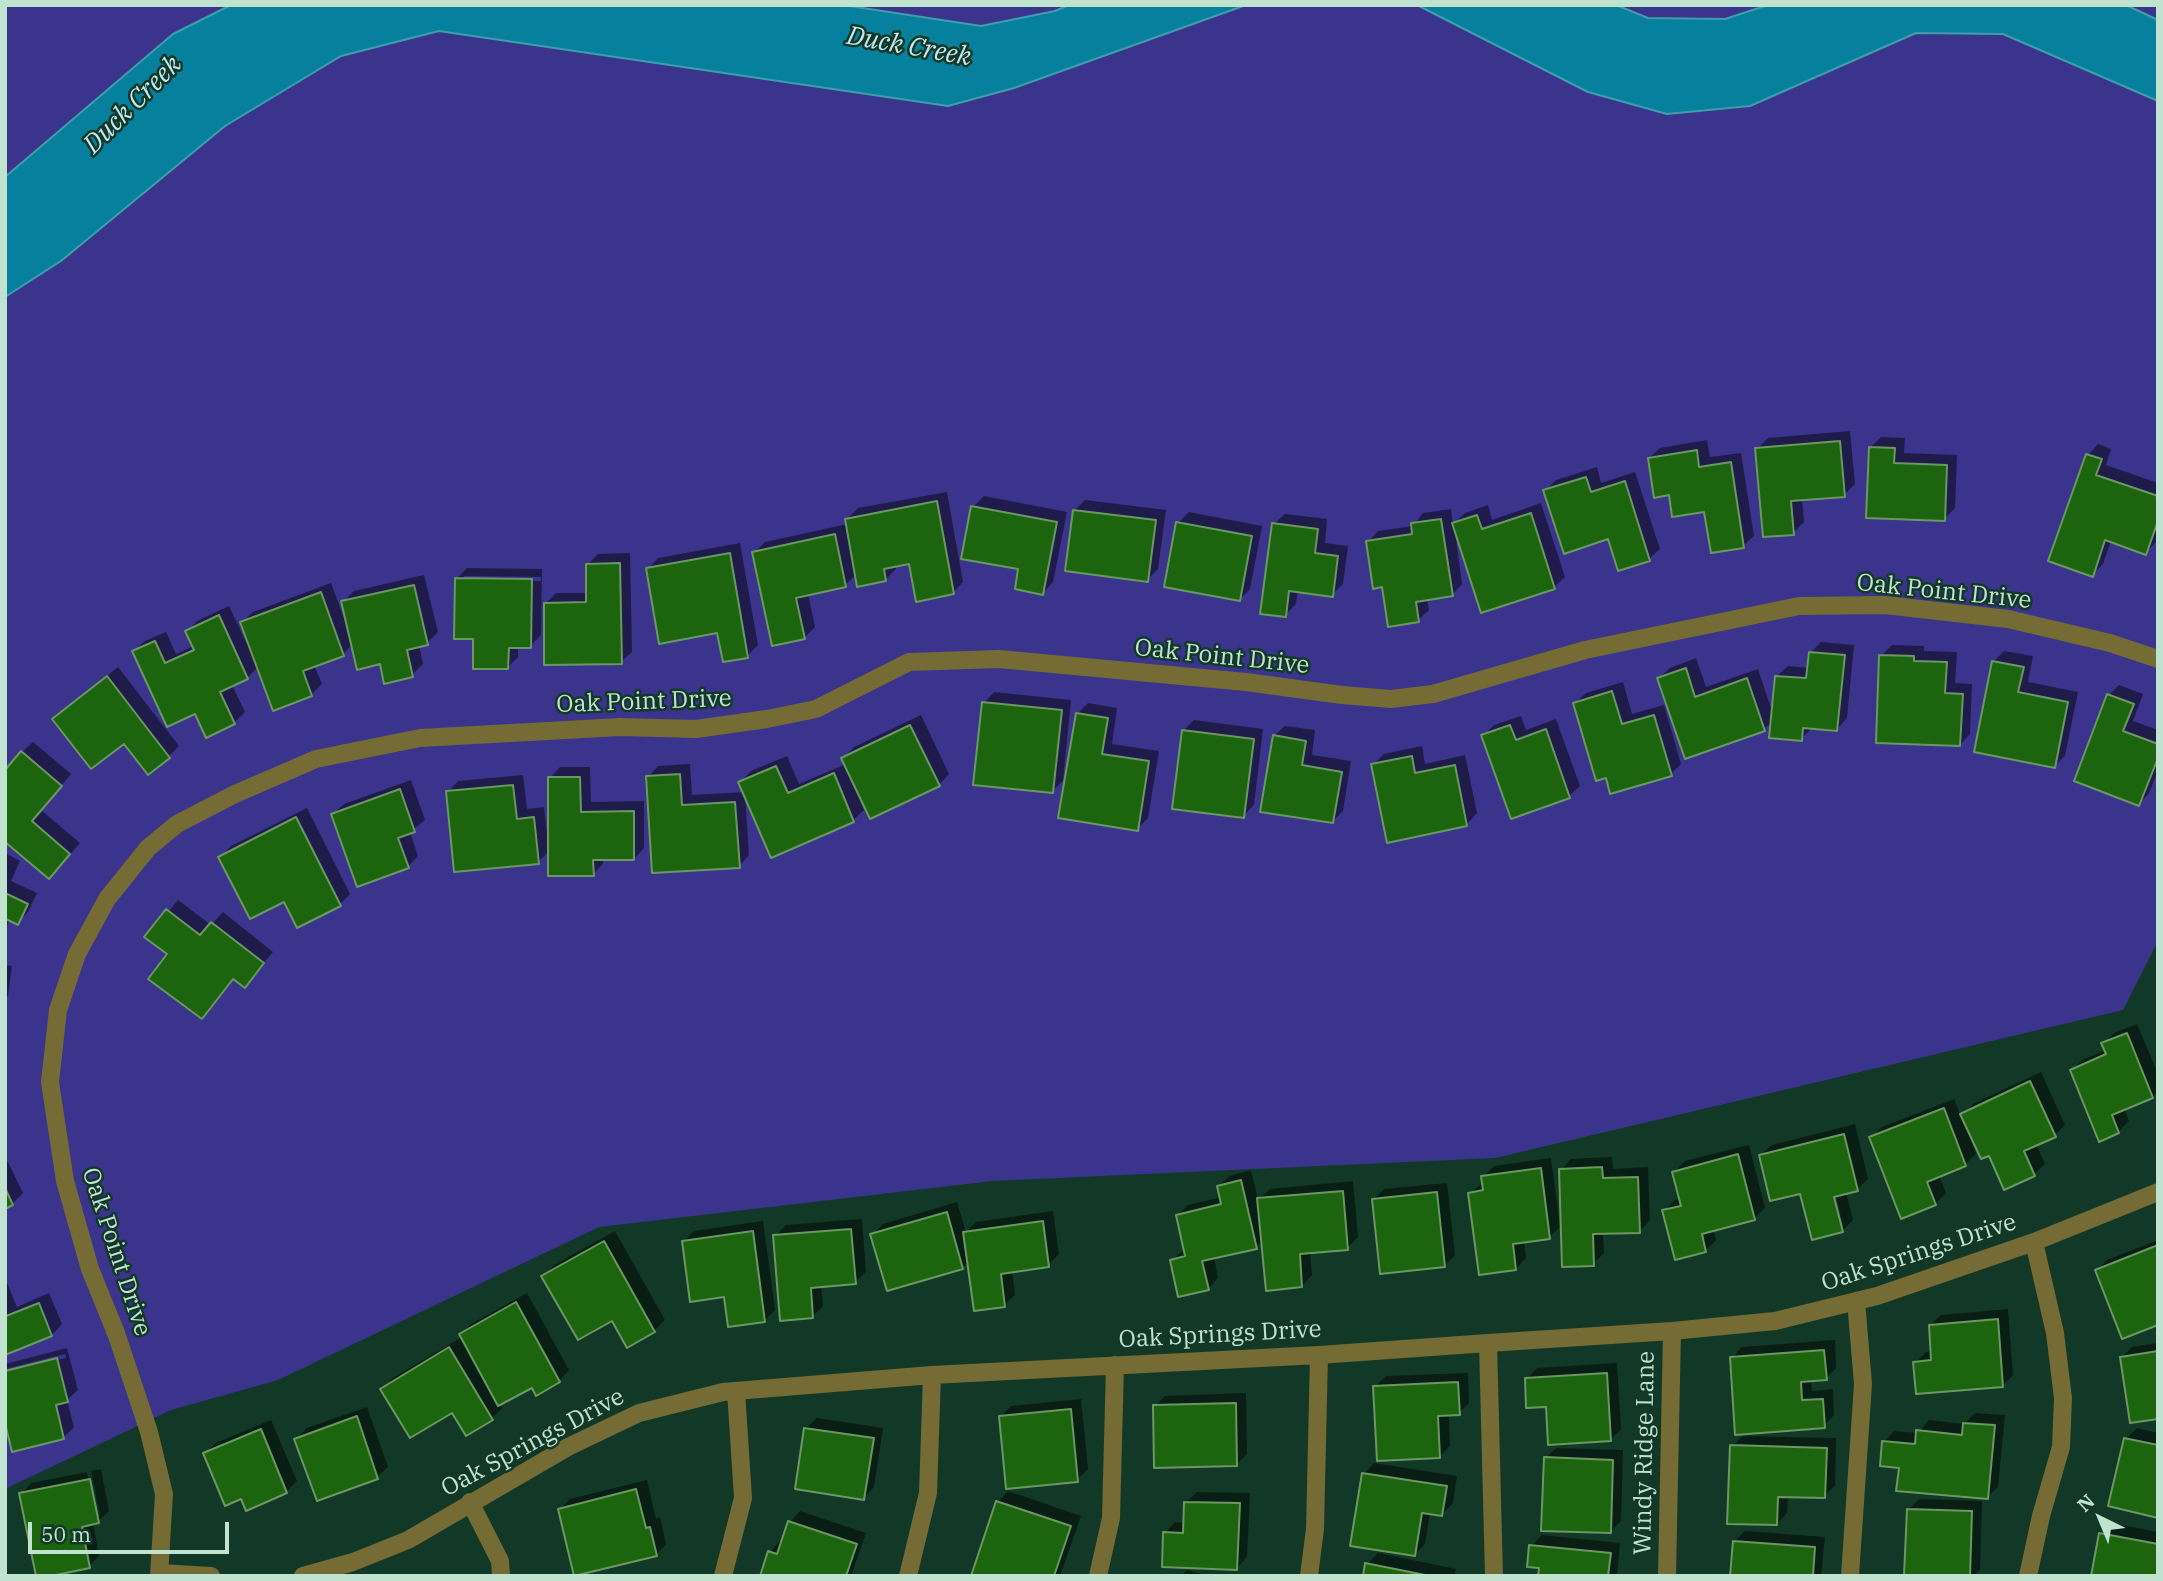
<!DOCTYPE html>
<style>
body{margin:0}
#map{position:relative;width:2163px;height:1581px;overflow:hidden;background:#123927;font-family:"IBM Plex Serif",serif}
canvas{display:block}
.frame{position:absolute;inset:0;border:7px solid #c0e3cf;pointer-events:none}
.north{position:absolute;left:2065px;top:1483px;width:70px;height:70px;-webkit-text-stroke:5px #123927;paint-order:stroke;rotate:317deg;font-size:19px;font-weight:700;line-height:28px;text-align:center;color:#c0e3cf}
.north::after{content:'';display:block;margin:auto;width:24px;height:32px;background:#c0e3cf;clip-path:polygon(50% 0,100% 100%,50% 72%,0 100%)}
.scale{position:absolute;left:28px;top:1522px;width:201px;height:32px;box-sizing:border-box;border:4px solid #c0e3cf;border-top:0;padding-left:9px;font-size:21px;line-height:24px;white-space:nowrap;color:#c0e3cf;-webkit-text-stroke:5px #123927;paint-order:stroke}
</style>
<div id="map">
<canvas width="2163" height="1581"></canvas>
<div class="frame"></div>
<div class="north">N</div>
<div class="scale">50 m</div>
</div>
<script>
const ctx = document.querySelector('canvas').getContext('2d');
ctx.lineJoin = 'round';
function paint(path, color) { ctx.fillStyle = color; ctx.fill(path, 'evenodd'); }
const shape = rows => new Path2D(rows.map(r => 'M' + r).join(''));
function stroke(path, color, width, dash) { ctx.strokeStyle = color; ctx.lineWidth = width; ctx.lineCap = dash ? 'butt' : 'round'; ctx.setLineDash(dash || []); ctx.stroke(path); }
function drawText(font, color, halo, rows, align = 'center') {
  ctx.font = font + ' "IBM Plex Serif",serif'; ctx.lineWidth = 5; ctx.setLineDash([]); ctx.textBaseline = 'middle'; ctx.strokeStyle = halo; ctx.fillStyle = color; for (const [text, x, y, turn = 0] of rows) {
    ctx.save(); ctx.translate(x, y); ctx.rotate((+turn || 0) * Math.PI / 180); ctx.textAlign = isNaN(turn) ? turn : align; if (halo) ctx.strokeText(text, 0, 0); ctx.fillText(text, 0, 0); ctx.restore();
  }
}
const green = shape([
 [5,5,2158,5,2158,941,2123,1010,1495,1158,992,1181,599,1227,278,1380,171,1410,5,1489]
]);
const water = shape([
 [231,5,843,5,981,26,1055,11,1069,5,1246,5,1014,88,948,106,439,31,341,56,225,126,61,261,5,297,5,177,173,34,231,5],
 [1417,5,1616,5,1648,18,1725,19,1768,5,2126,5,2158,20,2158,101,2003,34,1916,33,1750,106,1667,114,1588,92,1417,5]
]);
const shadow = shape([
 [1850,431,1855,484,1844,495,1802,499,1804,522,1793,533,1757,449,1768,438],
 [1881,437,1905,438,1904,453,1957,455,1955,508,1944,519,1870,448],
 [1707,440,1710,457,1741,453,1754,536,1743,546,1706,510,1671,493,1649,458,1660,448],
 [2098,444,2111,449,2106,465,2158,483,2158,537,2156,542,2145,553,2111,541,2103,564,2092,575,2088,455],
 [1597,467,1601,483,1635,472,1660,549,1649,559,1609,537,1545,491,1556,480],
 [947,492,963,582,953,593,911,562,895,565,896,569,885,580,857,574,845,585,808,594,815,627,804,638,754,553,765,542,848,524,847,519,858,508],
 [984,496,1067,512,1053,582,1043,593,1020,568,973,507],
 [1085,500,1166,510,1158,569,1147,580,1075,510],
 [1541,503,1565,577,1554,587,1457,531,1455,532,1462,584,1452,595,1427,598,1429,610,1418,620,1383,585,1368,542,1378,531,1413,526,1423,513,1451,509,1453,524,1465,513,1488,505,1492,520],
 [1189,512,1262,526,1250,589,1240,599,1178,523],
 [1285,514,1327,519,1325,543,1348,546,1343,584,1332,595,1298,590,1296,604,1285,615,1274,524],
 [740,543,758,645,747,656,648,569,658,558],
 [630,553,632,652,621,662,545,604,556,593,588,593,588,564,598,554],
 [467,568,542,569,541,635,530,646,518,646,518,657,508,667,475,637,456,579],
 [464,576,541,577,541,581,464,580],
 [424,575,438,632,427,643,419,645,423,664,412,675,353,644,343,654,314,665,322,684,311,695,259,666,247,678,232,685,245,712,234,723,195,712,134,651,145,641,166,632,176,654,194,646,187,632,197,621,229,606,249,648,251,647,242,622,253,612,331,583,344,618,347,618,343,602,354,591],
 [1821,642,1854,645,1847,718,1837,729,1812,728,1801,739,1773,721,1764,729,1686,756,1659,678,1670,668,1696,658,1706,687,1758,669,1773,714,1777,676,1788,666,1809,668,1811,652],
 [1892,645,1924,646,1924,651,1957,652,1955,683,1972,684,1970,734,1960,745,1881,656],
 [2004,651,2033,656,2028,682,2078,692,2065,756,2054,766,1994,661],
 [118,667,179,746,169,756,54,719],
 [1623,682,1632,714,1664,705,1681,764,1671,774,1607,776,1575,703,1586,693],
 [2119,685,2143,694,2133,721,2158,730,2158,771,2149,793,2139,804,2109,695],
 [994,692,1071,700,1063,781,1052,791,984,703],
 [1088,703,1117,708,1112,744,1159,751,1148,818,1137,829,1077,714],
 [921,715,949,774,939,785,864,801,861,802,864,810,853,820,772,855,745,795,749,855,739,866,648,777,658,766,690,764,692,795,745,792,740,782,751,771,787,756,799,784,846,764,843,758,854,747],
 [1521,716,1526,730,1556,719,1580,786,1569,796,1483,736,1494,725],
 [1194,720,1263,729,1254,805,1243,816,1183,731],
 [1285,726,1315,730,1312,755,1351,761,1343,811,1333,821,1274,736],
 [33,742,71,774,41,810,80,843,59,867,5,840,22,752],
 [1422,746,1425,764,1465,755,1477,813,1467,824,1373,765,1384,754],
 [560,767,590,767,591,802,644,801,644,848,634,859,603,859,603,864,593,874,550,850,538,862,448,792,458,781,523,775,527,809,544,807,547,835,550,835,550,778],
 [411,780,425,820,410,832,418,856,408,867,333,814,344,804],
 [307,808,350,894,340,904,285,899,220,857,231,846],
 [5,853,20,861,11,881,37,893,28,912,18,922,10,919,5,930],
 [178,900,211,925,223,912,273,952,245,985,234,978,201,1017,169,954,147,937],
 [5,965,12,966,8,996,5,999],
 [2137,1024,2158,1074,2158,1091,2152,1097,2124,1108,2129,1121,2118,1132,2100,1139,2072,1070,2082,1060,2106,1050,2104,1043,2114,1033],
 [2041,1072,2065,1125,2055,1135,2036,1144,2045,1164,2034,1174,1989,1153,1973,1139,1971,1140,1976,1154,1965,1164,1939,1175,1946,1193,1935,1204,1871,1138,1882,1127,1954,1099,1961,1116,1973,1104],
 [1855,1124,1868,1179,1857,1189,1846,1192,1853,1220,1842,1231,1761,1155,1772,1145],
 [1831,1188,1834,1188,1843,1226,1840,1226],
 [1749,1145,1765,1208,1754,1218,1713,1229,1716,1240,1706,1250,1664,1211,1675,1200,1681,1199,1674,1172,1685,1161],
 [5,1156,23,1193,12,1204,5,1207],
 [1612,1157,1613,1169,1648,1167,1650,1220,1640,1231,1603,1232,1604,1253,1593,1264,1561,1170,1571,1159],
 [1551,1158,1560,1227,1549,1237,1524,1241,1526,1258,1516,1269,1470,1193,1484,1182,1483,1177,1494,1166],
 [1251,1170,1258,1200,1270,1189,1353,1181,1358,1237,1347,1248,1310,1251,1312,1275,1302,1286,1263,1240,1256,1247,1214,1257,1218,1278,1208,1289,1172,1260,1185,1249,1178,1215,1188,1205,1222,1197,1219,1186,1230,1176],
 [1447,1183,1455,1255,1444,1266,1373,1200,1384,1189],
 [957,1202,966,1232,976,1222,1053,1211,1059,1254,1048,1265,1012,1270,1015,1295,1004,1305,969,1261,962,1268,872,1235,883,1224],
 [862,1219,866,1272,855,1282,821,1285,823,1306,812,1317,775,1236,786,1225],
 [763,1221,775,1310,765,1320,725,1295,683,1242,694,1231],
 [615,1231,665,1320,654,1331,544,1276,554,1265],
 [2158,1240,2158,1324,2097,1270,2107,1260],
 [5,1278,17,1307,49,1293,62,1324,52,1335,5,1353],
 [527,1293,569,1370,559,1381,533,1386,500,1404,502,1408,492,1418,452,1411,382,1389,393,1378,462,1337,461,1334,471,1324],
 [2008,1309,2013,1375,2002,1386,1915,1363,1926,1352,1932,1351,1930,1325,1941,1315],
 [1835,1340,1836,1368,1826,1378,1811,1380,1812,1391,1833,1389,1834,1415,1824,1426,1732,1358,1742,1347],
 [2158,1343,2158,1417,2122,1357,2132,1347],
 [67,1348,78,1390,67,1400,74,1427,63,1438,5,1416,5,1364],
 [65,1354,66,1358,5,1372,5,1369],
 [1617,1363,1621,1429,1611,1439,1527,1379,1537,1368],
 [1468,1373,1469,1403,1459,1413,1449,1414,1450,1446,1439,1457,1375,1387,1386,1376],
 [1246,1393,1247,1454,1236,1465,1155,1406,1165,1396],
 [1081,1399,1088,1469,1077,1480,1001,1416,1011,1406],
 [367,1407,388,1467,377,1477,318,1499,296,1439,307,1428],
 [1975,1413,2005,1415,1998,1487,1987,1497,1901,1466,1884,1442,1894,1431,1918,1433,1929,1420,1964,1424],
 [817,1418,883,1428,874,1487,864,1498,806,1428],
 [271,1420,297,1481,286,1492,242,1497,205,1453,216,1443],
 [2137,1428,2158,1433,2158,1516,2126,1439],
 [1743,1436,1836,1438,1835,1486,1824,1496,1788,1495,1787,1513,1777,1524,1732,1446],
 [1556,1448,1623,1450,1621,1521,1610,1532,1546,1458],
 [1374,1463,1457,1476,1453,1503,1442,1514,1430,1512,1425,1544,1415,1554,1364,1474],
 [101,1469,109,1511,98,1521,93,1523,99,1556,89,1566,21,1494,31,1483,87,1472,96,1516,100,1516,91,1471],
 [647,1480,656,1519,660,1517,666,1544,656,1555,560,1509,570,1499],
 [1008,1491,1081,1516,1060,1576,973,1576,998,1502],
 [1197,1492,1250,1493,1247,1557,1237,1568,1165,1533,1175,1522,1185,1523,1186,1502],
 [1919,1499,1982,1501,1980,1570,1973,1576,1906,1576,1908,1510],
 [800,1511,866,1533,851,1576,761,1576,770,1552,780,1541,783,1542,790,1522],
 [2111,1523,2158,1532,2158,1576,2101,1534],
 [1745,1531,1825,1537,1821,1576,1732,1576,1735,1541],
 [1542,1535,1620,1543,1617,1576,1530,1576,1540,1575,1541,1567,1531,1546],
 [1378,1553,1456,1569,1454,1576,1364,1576,1367,1564],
 [1187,1570,1209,1576,1181,1576]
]);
const building = shape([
 [1840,441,1845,497,1791,501,1794,535,1763,537,1755,448,1840,441],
 [1869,447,1895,448,1894,463,1947,465,1945,521,1866,518,1869,447],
 [1697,450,1699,467,1731,462,1744,548,1711,553,1704,512,1672,517,1669,495,1654,498,1648,458,1697,450],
 [2086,454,2102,459,2096,475,2158,496,2158,521,2146,555,2105,540,2093,577,2048,561,2086,454],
 [1586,477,1591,492,1625,481,1650,561,1618,571,1608,539,1564,554,1543,490,1586,477],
 [937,501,954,594,916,602,909,564,884,569,886,581,857,587,845,519,937,501],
 [971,506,1057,522,1043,595,1015,589,1018,569,961,559,971,506],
 [1073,510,1156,520,1148,582,1065,571,1073,510],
 [1531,513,1555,589,1481,613,1452,523,1477,515,1482,529,1531,513],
 [1441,519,1453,596,1416,602,1419,622,1388,627,1382,587,1373,589,1366,541,1412,534,1411,523,1441,519],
 [1176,522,1252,536,1240,601,1164,587,1176,522],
 [1272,523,1318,529,1315,553,1338,556,1333,597,1289,591,1286,617,1260,614,1272,523],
 [835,534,846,587,796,598,805,639,772,646,752,552,835,534],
 [730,553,748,658,723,662,717,633,659,644,646,568,730,553],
 [620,563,622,664,544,665,544,603,586,602,586,564,620,563],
 [455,578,532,579,531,648,509,648,508,669,473,669,473,639,454,639,455,578],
 [414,585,428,645,407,650,413,677,384,684,380,664,357,670,341,601,414,585],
 [321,592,344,656,303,671,312,696,273,711,240,622,321,592],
 [219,615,248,679,220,692,235,724,206,738,195,714,167,727,132,651,155,641,165,663,194,650,185,631,219,615],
 [1809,652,1845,655,1837,731,1803,728,1802,741,1769,738,1775,676,1806,678,1809,652],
 [1879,655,1914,656,1914,661,1947,662,1945,693,1963,694,1960,746,1876,743,1879,655],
 [1992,661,2024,667,2018,692,2068,702,2055,768,1974,752,1992,661],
 [1686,668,1695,697,1747,678,1765,731,1685,759,1657,678,1686,668],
 [107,676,170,758,148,775,124,744,91,769,52,719,107,676],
 [1612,691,1622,724,1654,715,1672,776,1610,794,1606,778,1596,781,1573,703,1612,691],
 [2107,694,2134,704,2123,731,2158,744,2158,758,2139,806,2074,781,2107,694],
 [982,702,1062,710,1053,793,973,785,982,702],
 [1076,713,1108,718,1102,754,1149,761,1138,831,1058,818,1076,713],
 [910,725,940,786,870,819,841,758,910,725],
 [1510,725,1516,740,1546,729,1570,798,1511,819,1481,735,1510,725],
 [1182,730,1254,739,1244,818,1172,809,1182,730],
 [1273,735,1306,741,1302,765,1342,772,1333,823,1260,812,1273,735],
 [21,751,62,786,32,821,70,854,49,879,5,842,5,770,21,751],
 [1412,756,1415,773,1455,765,1467,826,1387,843,1371,764,1412,756],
 [776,766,788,793,834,773,854,822,771,858,738,782,776,766],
 [680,774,682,805,735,802,740,868,652,873,646,776,680,774],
 [548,777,580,777,581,812,634,811,634,860,593,860,594,876,548,876,548,777],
 [513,785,517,819,534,817,539,864,454,872,446,791,513,785],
 [400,789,415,832,398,838,409,868,357,887,331,814,400,789],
 [296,817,341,906,297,928,284,902,250,919,218,857,296,817],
 [5,893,28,904,18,925,6,919,5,921,5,893],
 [166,909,200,935,211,922,264,963,245,988,233,979,202,1019,148,979,167,954,144,937,166,909],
 [2127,1033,2153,1098,2112,1115,2119,1133,2099,1142,2070,1070,2106,1054,2101,1043,2127,1033],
 [2030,1081,2056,1137,2024,1151,2035,1176,2004,1190,1989,1156,1981,1159,1960,1114,2030,1081],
 [1944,1108,1966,1166,1927,1182,1936,1205,1901,1219,1869,1137,1944,1108],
 [1844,1134,1858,1191,1834,1197,1843,1232,1812,1240,1800,1194,1770,1201,1759,1155,1844,1134],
 [1738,1154,1755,1220,1702,1234,1706,1252,1675,1260,1662,1210,1681,1206,1672,1172,1738,1154],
 [1602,1167,1603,1178,1638,1177,1640,1233,1593,1234,1594,1266,1562,1267,1559,1169,1602,1167],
 [1541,1168,1550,1239,1513,1244,1516,1270,1479,1275,1468,1193,1483,1190,1481,1176,1541,1168],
 [1241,1180,1257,1249,1202,1261,1209,1290,1178,1297,1170,1260,1185,1256,1176,1215,1221,1204,1217,1186,1241,1180],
 [5,1188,13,1205,5,1209,5,1188],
 [1343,1191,1348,1250,1300,1254,1302,1287,1266,1291,1257,1198,1343,1191],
 [1437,1192,1445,1267,1380,1274,1372,1199,1437,1192],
 [947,1212,963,1269,887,1291,870,1234,947,1212],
 [1043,1221,1049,1267,1001,1274,1005,1307,974,1311,963,1232,1043,1221],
 [851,1229,856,1284,811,1288,813,1318,780,1321,773,1235,851,1229],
 [753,1231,765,1322,728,1327,724,1297,690,1302,682,1241,753,1231],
 [604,1241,655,1332,627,1348,612,1321,578,1340,541,1276,604,1241],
 [2158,1245,2158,1325,2122,1339,2095,1270,2158,1245],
 [516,1302,560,1382,536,1396,532,1388,498,1406,459,1334,516,1302],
 [39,1303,52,1336,5,1355,5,1314,6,1316,39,1303],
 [1998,1319,2003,1387,1916,1394,1913,1362,1931,1360,1929,1325,1998,1319],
 [449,1347,493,1420,466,1436,452,1413,410,1438,380,1389,449,1347],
 [1824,1350,1827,1380,1801,1382,1802,1400,1823,1399,1825,1428,1735,1435,1730,1357,1824,1350],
 [2158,1351,2158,1419,2130,1423,2120,1357,2158,1351],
 [57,1358,68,1402,56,1405,64,1439,12,1452,5,1423,5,1371,57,1358],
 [1607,1373,1611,1441,1548,1445,1546,1407,1526,1408,1525,1378,1607,1373],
 [1458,1382,1460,1415,1438,1416,1440,1458,1377,1461,1373,1386,1458,1382],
 [1236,1403,1237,1466,1154,1468,1153,1405,1236,1403],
 [1071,1409,1078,1482,1006,1489,999,1416,1071,1409],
 [357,1416,378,1479,317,1501,294,1439,357,1416],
 [1963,1423,1995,1425,1988,1499,1896,1491,1899,1468,1880,1466,1882,1441,1915,1444,1916,1430,1962,1435,1963,1423],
 [804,1428,874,1438,864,1500,795,1489,804,1428],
 [261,1429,287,1493,246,1511,241,1499,225,1506,203,1453,261,1429],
 [2124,1438,2158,1445,2158,1518,2108,1506,2124,1438],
 [1730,1445,1827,1448,1825,1498,1778,1497,1777,1525,1727,1524,1730,1445],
 [1544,1457,1613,1460,1611,1533,1541,1531,1544,1457],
 [1362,1473,1447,1486,1442,1516,1422,1513,1415,1556,1350,1546,1362,1473],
 [90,1479,99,1523,82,1527,90,1568,51,1576,36,1576,19,1493,90,1479],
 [636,1489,646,1528,650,1527,657,1556,574,1576,558,1509,636,1489],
 [996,1501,1071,1526,1054,1576,971,1576,996,1501],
 [1184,1502,1240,1503,1237,1570,1162,1567,1163,1532,1183,1533,1184,1502],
 [1907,1509,1972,1511,1970,1576,1904,1576,1907,1509],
 [788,1521,857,1544,846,1576,760,1576,768,1551,777,1554,788,1521],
 [2099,1533,2158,1544,2158,1576,2091,1576,2099,1533],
 [1733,1541,1815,1547,1813,1576,1730,1576,1733,1541],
 [1529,1545,1611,1553,1608,1576,1538,1576,1539,1568,1527,1567,1529,1545],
 [1365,1563,1430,1576,1363,1576,1365,1563]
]);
const minor = shape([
 [1488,1343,1494,1576],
 [470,1502,500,1561,501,1576],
 [160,1573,211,1576],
 [159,1576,164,1494,149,1432,116,1333,90,1269,65,1181,50,1082,58,1010,77,954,107,899,148,848,177,824,235,794,316,759,420,738,620,727,696,729,767,719,816,709,909,662,999,659,1246,682,1342,695,1391,699,1433,694,1585,650,1799,606,1885,605,2008,619,2110,643,2158,659],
 [303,1576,353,1562,408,1540,568,1447,639,1413,723,1392,932,1375,1319,1355,1488,1343,1672,1331,1775,1321,1877,1296,2034,1242,2158,1192],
 [723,1576,743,1498,736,1391],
 [908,1576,928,1493,932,1375],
 [1098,1576,1111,1518,1115,1365],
 [1309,1576,1315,1529,1319,1355],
 [1667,1576,1672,1331],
 [1850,1576,1863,1384,1856,1301],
 [2028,1576,2041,1516,2061,1447,2063,1398,2055,1333,2034,1242]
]);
const streetNames = [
 ["Oak Point Drive",1944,592,6],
 ["Oak Point Drive",1222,657,6],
 ["Oak Point Drive",644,702,-2],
 ["Oak Point Drive",116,1252,72],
 ["Oak Springs Drive",1919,1253,-18],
 ["Oak Springs Drive",1220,1335,-3],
 ["Oak Springs Drive",533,1443,-28],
 ["Windy Ridge Lane",1645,1453,-89]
];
const waterNames = [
 ["Duck Creek",909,47,10],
 ["Duck Creek",133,105,-45]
];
paint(green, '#3b348d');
paint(water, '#07809d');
stroke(water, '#3e9eac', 2);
paint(shadow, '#0007');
paint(building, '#1d640f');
stroke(building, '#6b9763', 2);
stroke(minor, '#746b35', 18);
drawText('24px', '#c0e3cf', '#123927', streetNames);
drawText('italic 26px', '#c5e7f3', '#123927', waterNames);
</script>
